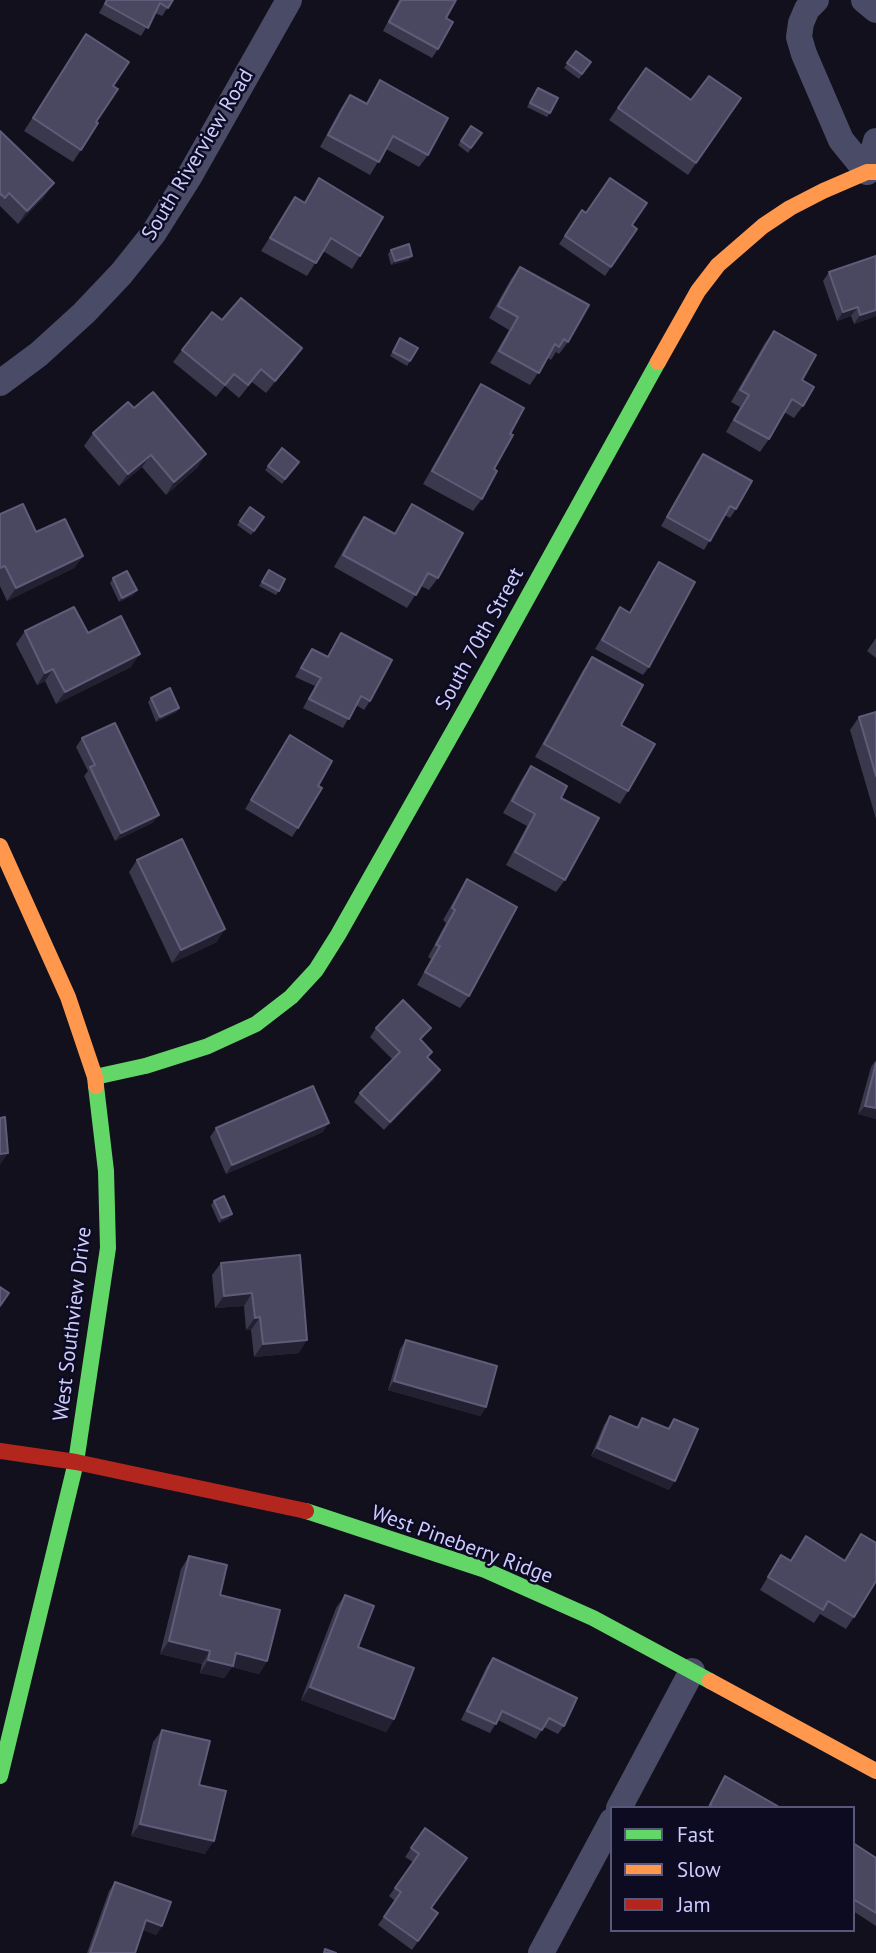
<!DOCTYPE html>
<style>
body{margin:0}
#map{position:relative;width:876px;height:1953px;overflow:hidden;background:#11101c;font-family:"PT Sans",sans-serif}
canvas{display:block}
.legend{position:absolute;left:610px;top:1806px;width:245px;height:126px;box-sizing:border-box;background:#0d0b21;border:2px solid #5a587a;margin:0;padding:9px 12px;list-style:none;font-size:21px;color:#cecbff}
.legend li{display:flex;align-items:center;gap:14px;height:35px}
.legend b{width:35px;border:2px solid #5a587a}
</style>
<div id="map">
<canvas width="876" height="1953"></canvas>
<ul class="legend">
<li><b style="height:9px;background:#63d668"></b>Fast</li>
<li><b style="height:9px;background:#ff974d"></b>Slow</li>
<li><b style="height:9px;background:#b3261e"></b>Jam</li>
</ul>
</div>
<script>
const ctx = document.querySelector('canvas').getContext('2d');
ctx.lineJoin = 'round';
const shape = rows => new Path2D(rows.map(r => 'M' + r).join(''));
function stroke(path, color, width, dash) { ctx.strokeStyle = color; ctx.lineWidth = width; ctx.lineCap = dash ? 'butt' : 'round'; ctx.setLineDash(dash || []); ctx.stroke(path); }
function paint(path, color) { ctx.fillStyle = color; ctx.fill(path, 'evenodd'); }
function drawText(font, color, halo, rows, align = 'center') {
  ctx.font = font + ' "PT Sans",sans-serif'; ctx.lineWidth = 5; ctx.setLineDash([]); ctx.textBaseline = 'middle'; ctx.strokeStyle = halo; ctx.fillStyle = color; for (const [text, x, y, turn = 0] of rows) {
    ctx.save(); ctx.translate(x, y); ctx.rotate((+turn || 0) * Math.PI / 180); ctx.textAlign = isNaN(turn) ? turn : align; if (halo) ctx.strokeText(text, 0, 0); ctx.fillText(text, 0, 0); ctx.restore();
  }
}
const street = shape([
 [816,0,807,9,801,23,799,37,804,54,841,140,867,172],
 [864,0,876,10],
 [867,172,876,141],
 [0,383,39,354,84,313,121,274,153,234,189,177,289,0],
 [619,1808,692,1671],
 [541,1953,612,1821]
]);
const fast = shape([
 [95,1077,145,1066,208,1046,256,1024,291,997,316,970,338,935,467,707,658,362],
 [306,1511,485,1570,593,1618,710,1681],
 [0,1776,76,1462,108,1248,106,1171,96,1086]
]);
const slow = shape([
 [658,362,698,291,718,265,763,226,790,208,823,191,867,172,876,172],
 [0,846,68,997,95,1077,96,1086],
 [710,1681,876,1771]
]);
const jam = shape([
 [0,1451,76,1462,306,1511]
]);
const wall = shape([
 [106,0,173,0,162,16,155,13,141,36,99,13],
 [399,0,456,0,446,18,438,49,432,58,383,31],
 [86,34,113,86,81,150,73,162,24,131],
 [576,51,591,62,579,79,564,68],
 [646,68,691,100,741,98,688,175,609,120],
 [380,80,428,155,419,167,386,149,370,175,320,147,341,108,350,95,366,104],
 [538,88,550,113,547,117,527,107],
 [471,126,482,133,468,153,458,145],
 [0,131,45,196,18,224,0,206],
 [319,178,360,256,352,269,323,251,307,276,261,251,295,197,304,202],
 [582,210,586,213,632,225,637,229,605,276,559,244],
 [391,250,409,260,391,265,388,254],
 [520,267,568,342,559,354,556,352,551,360,548,358,530,385,490,363,509,330,489,318,511,279],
 [829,272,876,316,854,324,851,316,837,321,823,281],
 [222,320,302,348,293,361,266,393,252,382,239,398,225,386,216,397,173,362,182,350],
 [774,331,802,380,803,406,794,418,784,412,769,439,760,452,726,432,740,407,731,402,765,343],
 [400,338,410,361,407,366,390,356],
 [481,384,494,469,482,499,473,511,423,484,473,396],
 [134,408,198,467,166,495,142,467,119,486,84,446,93,433],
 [282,448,299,462,282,484,265,470],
 [703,454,736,509,730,518,725,515,704,550,661,526,697,462],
 [412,504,438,578,429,590,421,586,407,608,334,567,355,530,364,517,394,534],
 [250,507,264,517,251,535,237,525],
 [0,514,36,532,83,556,74,568,7,601,0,586],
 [659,562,649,667,643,675,595,649,620,607,629,613,653,570],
 [269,570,279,591,276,595,259,586],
 [113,578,137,590,133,595,119,602,110,583],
 [25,631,88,633,131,667,56,704,45,681,37,685,16,644],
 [341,633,370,701,364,710,356,705,343,728,303,708,315,686,295,677,306,657,312,649,327,657],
 [876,638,876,658,867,651],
 [592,657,621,725,628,791,620,804,535,757,583,670],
 [151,698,179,708,176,712,156,722,148,702],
 [876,712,876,819,850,730,859,717],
 [290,735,318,786,298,828,292,837,245,809],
 [82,738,159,815,152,823,115,841,84,776,88,771,76,747],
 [531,766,561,798,565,880,556,892,506,865,527,826,503,813,522,779],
 [137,860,217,942,172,963,129,872],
 [467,879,469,996,460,1008,417,985,431,959,428,957,446,923,443,920,459,892],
 [376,1028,431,1028,421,1040,432,1052,428,1058,434,1079,384,1130,354,1102,360,1093,393,1060,370,1037],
 [876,1060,876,1119,858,1114,871,1067],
 [216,1128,323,1132,226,1174,210,1137],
 [214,1201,229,1218,219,1223,211,1205],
 [300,1255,299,1353,254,1357,251,1330,246,1330,244,1306,215,1308,212,1275,221,1263],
 [406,1340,486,1407,480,1416,388,1390,400,1349],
 [610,1416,636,1427,642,1418,667,1429,674,1419,669,1490,591,1456,604,1425],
 [861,1534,854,1617,846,1629,820,1614,814,1623,760,1590,781,1555,790,1560,806,1536,844,1560],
 [189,1556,220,1595,267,1661,259,1674,232,1667,224,1678,200,1673,202,1664,160,1654,181,1569],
 [345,1595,358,1647,394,1719,386,1732,301,1700,336,1608],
 [493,1658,564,1726,558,1734,544,1727,536,1739,498,1720,490,1733,461,1720,487,1666],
 [162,1730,199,1785,205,1854,131,1836,153,1742],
 [725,1776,781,1808,707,1808],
 [425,1828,431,1908,438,1913,412,1950,378,1925,395,1901,389,1896,413,1862,405,1857],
 [853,1843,876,1858,876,1926,853,1911],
 [115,1882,162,1926,156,1935,143,1930,135,1953,87,1953,109,1891]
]);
const shadedWall = shape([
 [54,183,45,196,18,224,27,211],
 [412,256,409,260,391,265,395,261],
 [858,307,851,316,837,321,843,312],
 [876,310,876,316,854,324,860,315],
 [302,348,293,361,266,393,275,381],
 [206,454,198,467,166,495,174,482],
 [151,455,142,467,119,486,128,474],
 [83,556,74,568,7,601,16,588],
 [137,590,133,595,119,602,122,598],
 [140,654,131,667,56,704,65,692],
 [53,669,45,681,37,685,45,673],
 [179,708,176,712,156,722,160,717],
 [159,815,152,823,115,841,121,833],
 [225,929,217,942,172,963,181,950],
 [440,1070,434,1079,384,1130,390,1122],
 [865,1106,876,1108,876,1119,858,1114],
 [329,1123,323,1132,226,1174,232,1165],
 [8,1153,0,1165,0,1154],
 [232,1214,229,1218,219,1223,222,1218],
 [252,1293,244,1306,215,1308,224,1296],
 [260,1317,251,1330,246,1330,255,1318],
 [307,1340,299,1353,254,1357,263,1344],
 [394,1381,486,1407,480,1416,388,1390],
 [597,1448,675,1481,669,1490,591,1456],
 [169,1641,210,1651,202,1664,160,1654],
 [236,1653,267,1661,259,1674,232,1667,224,1678,200,1673,208,1660],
 [310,1687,394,1719,386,1732,301,1700],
 [140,1824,214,1841,205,1854,131,1836],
 [146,1920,162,1926,156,1935,140,1929]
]);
const building = shape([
 [107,0,173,0,168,8,160,3,148,28,105,4,107,0],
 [401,0,456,0,446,18,453,22,438,49,389,22,401,0],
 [86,34,129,62,113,86,118,89,96,122,98,123,81,150,33,118,86,34],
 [576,51,591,62,582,74,567,63,576,51],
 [646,68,691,100,709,76,741,98,696,163,618,108,646,68],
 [380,80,448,118,428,155,393,136,379,162,328,135,350,95,367,104,380,80],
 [538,88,558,98,550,113,530,103,538,88],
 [471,126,482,133,471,148,461,141,471,126],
 [0,131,54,183,27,211,9,193,5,198,1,194,0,195,0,131],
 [319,178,383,217,360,256,331,238,316,263,270,238,295,197,305,203,319,178],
 [610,178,647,203,632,225,637,229,611,267,565,236,582,210,586,213,610,178],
 [409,244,412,256,395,261,391,250,409,244],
 [876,256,876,310,860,315,858,307,843,312,829,272,876,256],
 [520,267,589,305,568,342,564,339,559,347,555,344,539,373,499,351,518,317,498,306,520,267],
 [241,298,302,348,275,381,261,369,248,385,234,374,225,385,182,350,212,312,222,320,241,298],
 [774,331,816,355,802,380,814,387,803,406,792,399,769,439,734,420,749,395,740,390,774,331],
 [400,338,418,348,410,361,393,352,400,338],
 [481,384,524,408,510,434,513,435,494,469,497,471,482,499,432,471,481,384],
 [153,392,206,454,174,482,151,455,128,474,93,433,128,402,134,408,153,392],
 [282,448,299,462,285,479,268,466,282,448],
 [703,454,752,481,736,509,730,506,710,541,667,517,703,454],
 [23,504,36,532,65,519,83,556,16,588,5,566,0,568,0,514,23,504],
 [412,504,463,533,438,578,428,573,416,595,343,555,364,517,395,534,412,504],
 [250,507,264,517,254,531,240,521,250,507],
 [659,562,695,582,649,667,602,640,620,607,630,613,659,562],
 [269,570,285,579,279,591,262,582,269,570],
 [127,571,137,590,122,598,113,578,127,571],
 [74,607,88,633,121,616,140,654,65,692,53,669,45,673,25,631,74,607],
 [341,633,392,660,370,701,361,696,349,719,309,699,321,678,301,668,312,649,328,657,341,633],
 [592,657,643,685,621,725,655,744,628,791,544,744,592,657],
 [170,688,179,708,160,717,151,698,170,688],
 [876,712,876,776,859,717,876,712],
 [115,723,159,815,121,833,90,767,95,765,82,738,115,723],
 [290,735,332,761,318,786,322,788,298,828,251,800,290,735],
 [531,766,567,786,561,798,599,818,565,880,515,852,535,814,512,801,531,766],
 [182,839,225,929,181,950,137,860,182,839],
 [467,879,517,907,469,996,425,972,440,946,436,945,455,910,452,908,467,879],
 [403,1000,431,1028,420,1039,432,1052,427,1057,440,1070,390,1122,360,1093,400,1052,376,1028,403,1000],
 [876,1063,876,1108,865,1106,876,1063],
 [313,1086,329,1123,232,1165,216,1128,313,1086],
 [5,1117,8,1153,0,1154,0,1118,5,1117],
 [224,1196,232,1214,222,1218,214,1201,224,1196],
 [300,1255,307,1340,263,1344,260,1317,255,1318,252,1293,224,1296,221,1263,300,1255],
 [0,1287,9,1293,0,1306,0,1287],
 [406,1340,497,1366,486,1407,394,1381,406,1340],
 [610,1416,638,1428,642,1418,669,1429,674,1419,698,1429,675,1481,597,1448,610,1416],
 [861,1534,876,1543,876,1581,854,1617,828,1601,823,1610,768,1577,781,1555,791,1561,806,1536,845,1561,861,1534],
 [189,1556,227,1565,220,1595,280,1610,267,1661,236,1653,233,1666,208,1660,210,1651,169,1641,189,1556],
 [345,1595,374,1606,358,1647,414,1668,394,1719,310,1687,345,1595],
 [493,1658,577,1698,564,1726,549,1718,542,1730,502,1711,496,1724,467,1711,493,1658],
 [162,1730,210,1741,199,1785,226,1791,214,1841,140,1824,162,1730],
 [725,1776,781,1808,714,1808,710,1805,725,1776],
 [425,1828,467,1858,431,1908,438,1913,418,1941,384,1917,401,1892,395,1888,419,1854,411,1848,425,1828],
 [853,1843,876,1858,876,1913,853,1899,853,1843],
 [115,1882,171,1902,162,1926,146,1920,135,1953,90,1953,115,1882],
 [325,1949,336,1953,324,1953,325,1949]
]);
const streetNames = [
 ["South Riverview Road",198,155,-59],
 ["South 70th Street",480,639,-61],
 ["West Southview Drive",73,1324,-83],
 ["West Pineberry Ridge",462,1545,20]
];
stroke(street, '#4a4b66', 26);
stroke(fast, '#63d668', 16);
stroke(slow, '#ff974d', 16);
stroke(jam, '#b3261e', 16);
paint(wall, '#3a384c');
paint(shadedWall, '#232131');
paint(building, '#4a4860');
stroke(building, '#5f5c79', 2);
drawText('21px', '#cecbff', '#0d0b21', streetNames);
</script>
